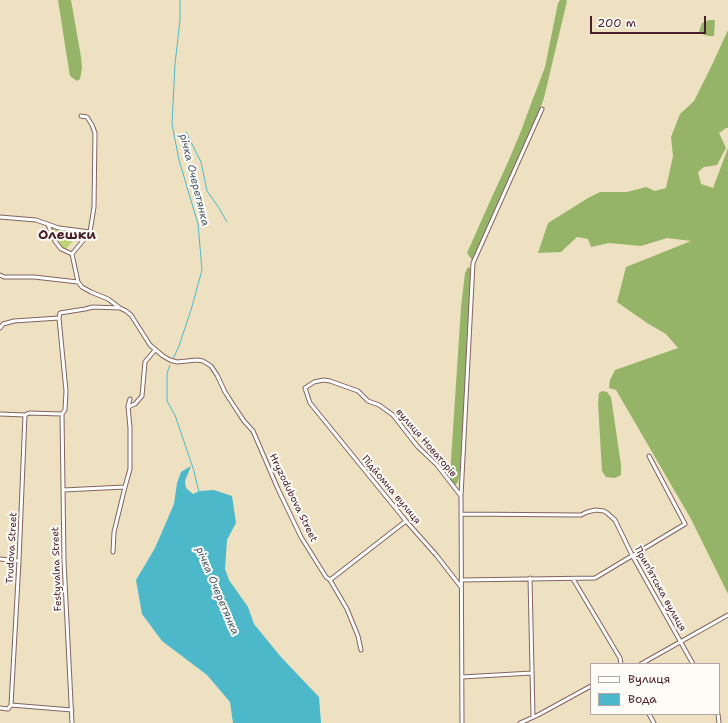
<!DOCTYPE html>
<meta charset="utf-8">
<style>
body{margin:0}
#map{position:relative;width:728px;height:723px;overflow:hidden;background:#eee1c1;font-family:"Shantell Sans",sans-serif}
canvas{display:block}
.legend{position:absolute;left:590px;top:663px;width:130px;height:52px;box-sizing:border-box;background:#fdfcf7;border:1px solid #b5a4a5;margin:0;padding:5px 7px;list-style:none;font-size:12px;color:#4a1f2b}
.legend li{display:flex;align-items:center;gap:8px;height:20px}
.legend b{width:20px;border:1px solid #b5a4a5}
.scale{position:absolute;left:590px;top:16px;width:116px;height:18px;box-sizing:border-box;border:2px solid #4a1f2b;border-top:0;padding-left:5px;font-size:12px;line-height:14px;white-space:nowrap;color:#4a1f2b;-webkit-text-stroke:3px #fdfcf7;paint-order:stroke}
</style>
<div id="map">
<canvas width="728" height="723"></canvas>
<ul class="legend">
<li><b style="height:5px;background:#fff"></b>Вулиця</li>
<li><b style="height:11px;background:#4db8ca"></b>Вода</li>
</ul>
<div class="scale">200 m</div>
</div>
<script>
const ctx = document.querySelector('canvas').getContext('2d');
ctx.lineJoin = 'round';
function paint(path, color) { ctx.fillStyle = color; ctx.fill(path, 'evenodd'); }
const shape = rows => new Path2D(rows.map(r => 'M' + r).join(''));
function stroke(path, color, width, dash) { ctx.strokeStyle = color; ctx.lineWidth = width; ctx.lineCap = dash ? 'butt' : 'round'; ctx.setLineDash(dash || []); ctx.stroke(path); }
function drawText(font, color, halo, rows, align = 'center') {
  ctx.font = font + ' "Shantell Sans",sans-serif'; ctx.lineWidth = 4; ctx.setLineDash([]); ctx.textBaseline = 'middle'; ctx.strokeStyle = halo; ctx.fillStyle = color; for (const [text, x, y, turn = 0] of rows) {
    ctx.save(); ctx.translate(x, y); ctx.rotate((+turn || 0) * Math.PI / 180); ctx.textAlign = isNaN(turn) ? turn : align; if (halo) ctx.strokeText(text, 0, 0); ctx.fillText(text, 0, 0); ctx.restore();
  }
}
const green = shape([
 [48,225,80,231,65,251,61,249]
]);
const forest = shape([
 [58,0,71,0,81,57,82,68,80,79,77,81,70,76,65,45],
 [560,0,566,0,567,1,544,98,536,120,472,260,467,253,491,199,508,162,521,131,532,101,538,86,545,67,558,3],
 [709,20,715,20,714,36,709,36,704,35,699,31,702,23],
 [728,30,728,128,726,128,719,133,726,148,717,165,704,167,698,172,701,184,713,188,728,148,728,594,691,519,616,390,609,388,610,380,615,370,678,348,666,334,647,323,617,302,626,267,691,241,667,238,641,246,609,243,591,247,588,239,577,237,561,252,538,253,548,223,588,198,600,192,627,192,646,187,655,191,666,188,673,156,671,137,680,114,694,101,711,67],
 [468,267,470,268,472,273,460,472,458,482,455,485,451,481,450,476,461,307,465,273],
 [602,391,607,392,611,397,621,465,621,475,615,478,606,477,602,471,598,403,599,393]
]);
const water = shape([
 [191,466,185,481,186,488,193,494,200,491,214,490,232,496,236,523,227,540,225,569,229,580,248,607,254,624,281,657,319,697,321,723,233,723,230,702,207,675,162,641,142,614,136,580,155,548,174,504,177,483,181,472]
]);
const stream = shape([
 [186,132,201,162,207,191,219,208,227,222],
 [173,359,179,346,191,310,202,270,198,224,179,160,172,124,175,64,180,20,180,0],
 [170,365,167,373,167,401,175,415,194,471,199,492]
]);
const street = shape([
 [0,217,36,220,59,228,90,232,94,207,95,133,92,125,87,117,81,116],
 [48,225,55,241,61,249,72,254,78,282,82,287,91,292,108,299,120,308],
 [72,254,90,232],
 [0,275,4,277,34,277,78,282],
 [59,318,66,391,65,410,62,414],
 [0,328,3,324,14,321,59,318,60,313,85,309,93,307,120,308,126,311,131,315,150,345,163,356,170,360,177,362,197,360,203,361,211,366,217,375,225,392,234,406,244,421,253,431,278,489,301,537,326,577,330,580,347,609,358,636,361,650],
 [128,407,135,404,142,396,145,362,155,350],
 [0,414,25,415,29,413,62,414],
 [62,414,64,561,72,723],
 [63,490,125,487,130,469,130,428,128,406,130,399],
 [461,496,437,465,418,447,393,415,379,405,368,401,358,391,330,381,324,380,314,382,305,388,310,403,406,521,437,556,461,587],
 [461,514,581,515,587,512,596,510,604,511,607,513,615,520,632,555,693,664],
 [113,552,114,532,125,487],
 [0,559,19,561],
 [530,578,533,717],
 [573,579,620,658,621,664],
 [330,580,406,521],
 [461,580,595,578,685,524,649,456],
 [641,664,728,615],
 [462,677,532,673],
 [11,705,19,561,25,415],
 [0,708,8,709,11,705,72,710],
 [649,714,654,723],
 [718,714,719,723],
 [462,723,461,496,473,263,542,109],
 [520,723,538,715,591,686]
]);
const streetNames = [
 ["вулиця Новаторів",426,443,49],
 ["Підйомна вулиця",391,490,50],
 ["Hryzodubova Street",293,498,64],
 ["Trudova Street",12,548,-87],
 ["Festyvalna Street",57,569,-92],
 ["Прип’ятська вулиця",660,589,61]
];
const waterNames = [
 ["річка Очеретянка",194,180,76],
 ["річка Очеретянка",217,591,67]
];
const districtNames = [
 ["Олешки",67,235]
];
paint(green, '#bed276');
paint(forest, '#96b467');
paint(water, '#4db8ca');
stroke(stream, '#4db8ca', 1);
stroke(street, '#836360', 5);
stroke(street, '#fff', 3);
drawText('10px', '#4a1f2b', '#fdfcf7', streetNames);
drawText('italic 11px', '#4b5c6b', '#fdfcf7', waterNames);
drawText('bold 14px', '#4a1f2b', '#fdfcf7', districtNames);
</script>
